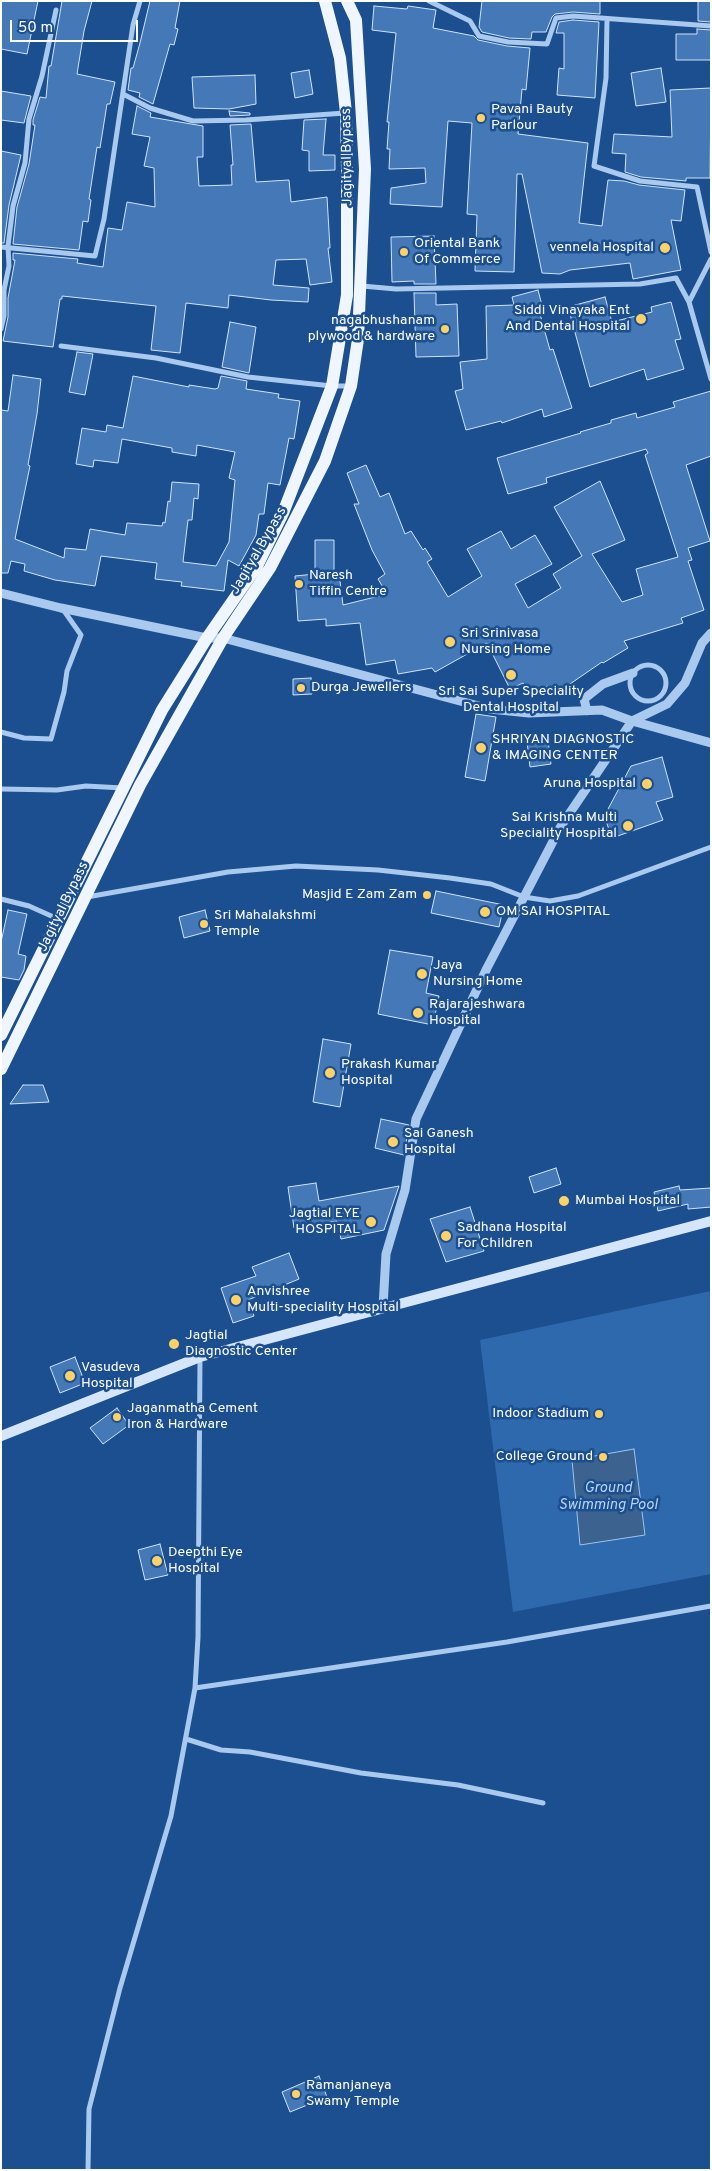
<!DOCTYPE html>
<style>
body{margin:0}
#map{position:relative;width:712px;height:2171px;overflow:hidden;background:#1b4f8f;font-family:Overpass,sans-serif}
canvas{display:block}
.frame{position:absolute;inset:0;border:2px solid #fff;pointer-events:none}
.scale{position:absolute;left:10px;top:20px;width:128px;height:22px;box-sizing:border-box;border:2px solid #fff;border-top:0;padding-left:6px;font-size:15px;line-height:18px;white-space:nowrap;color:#fff;-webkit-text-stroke:4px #1b4f8f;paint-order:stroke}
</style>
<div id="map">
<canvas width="712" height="2171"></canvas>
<div class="frame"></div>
<div class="scale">50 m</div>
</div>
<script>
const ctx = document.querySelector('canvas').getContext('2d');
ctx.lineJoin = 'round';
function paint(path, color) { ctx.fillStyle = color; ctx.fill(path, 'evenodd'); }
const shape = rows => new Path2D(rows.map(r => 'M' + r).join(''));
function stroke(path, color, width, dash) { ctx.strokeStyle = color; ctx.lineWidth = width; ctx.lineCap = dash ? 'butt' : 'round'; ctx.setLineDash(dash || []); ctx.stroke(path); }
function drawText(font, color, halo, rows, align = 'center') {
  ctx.font = font + ' Overpass,sans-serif'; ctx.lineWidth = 5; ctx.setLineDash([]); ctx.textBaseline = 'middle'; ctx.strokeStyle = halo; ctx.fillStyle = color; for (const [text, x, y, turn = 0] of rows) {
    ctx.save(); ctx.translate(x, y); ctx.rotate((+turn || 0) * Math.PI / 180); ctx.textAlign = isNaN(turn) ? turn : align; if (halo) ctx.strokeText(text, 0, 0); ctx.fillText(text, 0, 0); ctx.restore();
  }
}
const green = shape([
 [711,1291,711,1574,513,1612,480,1340]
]);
const water = shape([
 [634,1449,645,1535,580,1545,572,1460,634,1449]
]);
const building = shape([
 [1,1,38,1,27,54,1,49,1,1],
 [62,1,92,1,84,31,77,74,115,82,110,104,107,104,100,148,97,147,89,199,91,200,88,222,83,221,79,250,13,244,17,207,29,164,35,125,33,125,33,120,40,97,46,98,49,66,51,66,62,1],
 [150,1,180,1,175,28,178,29,174,45,170,44,153,104,139,97,140,93,128,90,131,68,133,68,140,43,150,1],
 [482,1,600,1,600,14,573,12,555,14,552,17,546,32,532,32,531,39,509,38,482,32,479,27,482,1],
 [698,1,711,1,711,22,698,21,698,1],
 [374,6,407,9,408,6,436,10,433,28,474,36,478,40,507,46,530,48,526,90,522,89,518,134,588,143,579,223,602,226,608,180,624,181,639,185,685,190,681,221,671,220,681,270,633,279,630,263,570,270,560,274,542,273,522,174,517,174,514,272,475,271,477,215,467,214,472,123,448,121,442,207,390,204,391,188,426,183,425,168,389,169,390,149,387,149,389,122,387,122,396,33,372,30,374,6],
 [573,20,599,22,595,98,557,95,559,68,564,69,564,33,556,33,559,22,573,20],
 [697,29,711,30,711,60,676,60,676,34,697,34,697,29],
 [661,68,666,102,636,106,631,73,661,68],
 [309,70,313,94,295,98,291,73,309,70],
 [255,75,256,104,229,109,194,108,192,77,255,75],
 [711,88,710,178,686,178,686,181,641,177,625,172,626,154,612,153,614,134,672,137,670,90,711,88],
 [1,91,31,96,24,123,1,120,1,91],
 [137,106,151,113,150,117,203,126,203,157,197,157,199,186,232,185,231,165,233,165,230,125,251,124,256,182,289,180,291,202,327,197,330,248,328,248,332,282,310,285,306,259,276,260,273,285,309,288,308,302,271,300,229,295,228,308,186,303,180,353,151,350,156,306,62,296,62,299,60,299,53,347,3,341,8,317,8,298,15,260,13,260,13,253,78,259,77,263,103,267,108,228,122,230,127,202,155,207,154,168,144,166,150,137,132,134,137,106],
 [229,111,250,113,250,115,230,116,229,111],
 [326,119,323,155,335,155,335,170,309,171,309,151,302,150,304,120,326,119],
 [1,151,21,155,9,205,4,243,1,243,1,151],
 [434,236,436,284,414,284,414,281,392,282,391,237,434,236],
 [538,290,544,313,540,314,550,350,553,349,572,408,544,417,542,409,502,423,501,421,466,430,455,391,463,389,460,362,487,359,486,306,514,305,512,297,538,290],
 [414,293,436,293,436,305,457,304,459,356,416,357,414,293],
 [605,297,612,322,652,312,651,307,671,302,681,339,675,340,684,369,647,380,644,369,590,387,568,307,605,297],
 [230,322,256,327,249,373,222,367,230,322],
 [77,352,93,354,85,395,69,392,77,352],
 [13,375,41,379,37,414,28,465,30,466,15,539,64,558,65,548,86,550,90,529,125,535,127,523,162,526,163,522,165,523,168,501,170,502,172,482,199,484,198,499,194,498,192,520,188,520,183,562,216,566,229,542,235,480,229,478,235,452,197,445,196,456,172,452,172,448,122,439,118,463,94,460,93,467,76,464,82,428,106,432,107,425,123,428,133,376,189,387,189,385,215,389,218,388,221,376,247,381,246,389,279,394,278,398,300,401,294,439,289,438,280,485,268,483,264,514,259,514,256,535,239,566,228,560,224,591,181,586,182,582,155,579,157,563,101,556,95,586,55,580,24,571,25,564,11,561,8,573,1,573,1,410,8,411,13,375],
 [711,391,711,456,686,465,710,541,688,548,692,560,688,561,704,610,681,618,683,623,624,641,628,648,603,663,602,662,554,695,548,686,529,696,523,683,510,689,487,643,435,672,432,668,398,674,395,660,366,665,360,623,326,626,326,619,298,621,295,576,315,574,315,540,334,540,334,574,339,573,343,605,387,594,378,579,385,574,372,550,354,504,359,504,347,473,366,465,380,497,389,493,405,534,411,531,423,550,425,548,432,559,427,562,448,597,482,576,467,549,501,531,511,549,535,535,552,564,515,584,528,608,561,588,553,574,582,556,554,507,600,481,625,540,592,554,622,602,643,595,636,569,678,557,645,455,648,453,646,449,546,478,547,483,508,494,497,458,581,433,580,432,611,423,611,420,636,413,637,418,675,407,673,402,711,391],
 [311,678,312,694,293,695,293,679,311,678],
 [476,714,496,717,485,781,465,777,476,714],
 [548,740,551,764,530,767,527,742,548,740],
 [662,757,673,797,656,802,663,820,612,838,606,821,612,819,608,809,631,766,662,757],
 [436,891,504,905,499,927,431,913,436,891],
 [8,910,27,914,18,954,26,956,24,970,19,980,1,977,1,942,8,910],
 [205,910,210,931,184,938,179,917,205,910],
 [390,950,433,957,426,993,439,996,433,1025,378,1014,390,950],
 [323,1039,351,1044,340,1107,313,1102,323,1039],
 [23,1085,43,1085,49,1102,10,1104,23,1085],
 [381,1119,409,1125,404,1155,375,1148,381,1119],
 [556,1168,561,1184,534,1193,529,1177,556,1168],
 [316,1183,319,1201,399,1186,384,1230,341,1239,337,1221,294,1228,288,1187,316,1183],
 [679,1186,680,1190,711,1188,711,1207,688,1209,688,1204,658,1211,654,1192,679,1186],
 [470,1207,484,1251,446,1262,430,1219,470,1207],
 [289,1253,299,1279,248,1300,254,1316,233,1323,221,1288,256,1276,252,1267,289,1253],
 [75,1357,85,1383,60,1393,50,1367,75,1357],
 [117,1408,129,1425,103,1444,90,1428,117,1408],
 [160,1544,168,1575,145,1580,138,1550,160,1544],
 [319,2076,327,2097,290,2112,282,2092,319,2076]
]);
const minor = shape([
 [429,1,470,21,479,36,508,42,547,44,556,18,573,16,711,26],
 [607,20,606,78,594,166,640,181,697,187,711,252],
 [123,94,150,108,193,121,246,120,345,113],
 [1,247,95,256,104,219,133,25,140,1],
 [362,286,396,289,640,284,676,278,689,302,711,379],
 [689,302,711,259],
 [1,329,4,316,4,290,9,266,8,246,13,206,25,163,29,119,42,76,56,10],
 [61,346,156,358,248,377,332,386,350,386],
 '630 683a18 18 0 1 1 36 0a18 18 0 1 1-36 0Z',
 [1,732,24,738,51,739,64,692,67,671,81,635,62,608],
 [1,789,57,790,86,786,123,788],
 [87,897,228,872,296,866,378,870,450,878,491,884,524,897,550,901,578,896,711,847],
 [1,899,29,906,58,919],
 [195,1688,507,1642,711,1606],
 [186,1739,221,1750,250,1752,361,1773,458,1785,543,1803],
 [88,2170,89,2109,120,1988,171,1816,195,1688,198,1637,200,1357]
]);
const tertiary = shape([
 [1,593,61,608,207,638,223,638,490,709,529,713,602,710,632,721,711,743],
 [587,711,584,699,603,684,633,673],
 [383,1307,386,1254,405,1190,416,1119,487,968,561,826,632,721,667,704,685,683,702,643,711,633]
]);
const secondary = shape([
 [1,1436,200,1357,711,1221]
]);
const primary = shape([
 [1,1035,162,710,207,638,257,566,283,513,332,386,347,295,347,170,346,113,340,58,325,1],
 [1,1069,140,785,223,638,270,568,325,461,351,386,358,339,365,169,356,20,347,1]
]);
const markers = [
 [481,118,5,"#ffd166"],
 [665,248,6,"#ffd166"],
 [404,252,5,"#ffd166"],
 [641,319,6,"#ffd166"],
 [445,329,5,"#ffd166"],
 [299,584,5,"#ffd166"],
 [450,642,6,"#ffd166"],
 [511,675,6,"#ffd166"],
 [301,688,5,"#ffd166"],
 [481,748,6,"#ffd166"],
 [647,784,6,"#ffd166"],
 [628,826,6,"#ffd166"],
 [427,895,5,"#ffd166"],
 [485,912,6,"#ffd166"],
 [204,924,5,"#ffd166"],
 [422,974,6,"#ffd166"],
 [418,1013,6,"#ffd166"],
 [330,1073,6,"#ffd166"],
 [393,1142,6,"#ffd166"],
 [564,1201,6,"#ffd166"],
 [371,1222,6,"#ffd166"],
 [446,1236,6,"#ffd166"],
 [236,1300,6,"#ffd166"],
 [174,1344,6,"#ffd166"],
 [70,1376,6,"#ffd166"],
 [599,1414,5,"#ffd166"],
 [117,1417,5,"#ffd166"],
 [603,1457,5,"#ffd166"],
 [157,1561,6,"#ffd166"],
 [296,2094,5,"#ffd166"]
];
const poiNames = [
 ["Pavani Bauty",491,110],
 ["Parlour",491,126],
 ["Oriental Bank",414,244],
 ["Of Commerce",414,260],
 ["vennela Hospital",654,248,"right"],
 ["Siddi Vinayaka Ent",630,311,"right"],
 ["And Dental Hospital",630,327,"right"],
 ["nagabhushanam",435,321,"right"],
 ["plywood & hardware",435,337,"right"],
 ["Naresh",309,576],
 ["Tiffin Centre",309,592],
 ["Sri Srinivasa",461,634],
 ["Nursing Home",461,650],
 ["Durga Jewellers",311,688],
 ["Sri Sai Super Speciality",511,692,"center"],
 ["Dental Hospital",511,708,"center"],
 ["SHRIYAN DIAGNOSTIC",492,740],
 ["& IMAGING CENTER",492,756],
 ["Aruna Hospital",636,784,"right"],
 ["Sai Krishna Multi",617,818,"right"],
 ["Speciality Hospital",617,834,"right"],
 ["Masjid E Zam Zam",417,895,"right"],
 ["OM SAI HOSPITAL",496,912],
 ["Sri Mahalakshmi",214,916],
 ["Temple",214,932],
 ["Jaya",433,966],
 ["Nursing Home",433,982],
 ["Rajarajeshwara",429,1005],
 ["Hospital",429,1021],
 ["Prakash Kumar",341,1065],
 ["Hospital",341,1081],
 ["Sai Ganesh",404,1134],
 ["Hospital",404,1150],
 ["Mumbai Hospital",575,1201],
 ["Jagtial EYE",360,1214,"right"],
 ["HOSPITAL",360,1230,"right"],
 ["Sadhana Hospital",457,1228],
 ["For Children",457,1244],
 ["Anvishree",247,1292],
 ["Multi-speciality Hospital",247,1308],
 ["Jagtial",185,1336],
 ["Diagnostic Center",185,1352],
 ["Vasudeva",81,1368],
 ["Hospital",81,1384],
 ["Jaganmatha Cement",127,1409],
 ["Iron & Hardware",127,1425],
 ["Indoor Stadium",589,1414,"right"],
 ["College Ground",593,1457,"right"],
 ["Deepthi Eye",168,1553],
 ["Hospital",168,1569],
 ["Ramanjaneya",306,2086],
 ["Swamy Temple",306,2102]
];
const streetNames = [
 ["Jagityal Bypass",348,157,-91],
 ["Jagityal Bypass",259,551,-60],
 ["Jagityal Bypass",64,907,-64]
];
const waterNames = [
 ["Ground",608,1489],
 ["Swimming Pool",608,1506]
];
paint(green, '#2e69ad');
paint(water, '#3c6290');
stroke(water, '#9cc4f0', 1);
paint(building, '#4478b7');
stroke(building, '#cfe3fa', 1);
stroke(minor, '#a9c9ee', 5);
stroke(tertiary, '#a9c9ee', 9);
stroke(secondary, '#d6e6fa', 10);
stroke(primary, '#f0f6ff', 12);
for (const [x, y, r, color] of markers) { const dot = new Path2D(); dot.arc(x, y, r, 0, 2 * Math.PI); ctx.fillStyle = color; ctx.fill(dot); stroke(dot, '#1b4f8f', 2); }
drawText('14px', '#fff', '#1b4f8f', poiNames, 'left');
drawText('14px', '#fff', '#1b4f8f', streetNames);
drawText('italic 15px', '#b5d3f5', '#1b4f8f', waterNames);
</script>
